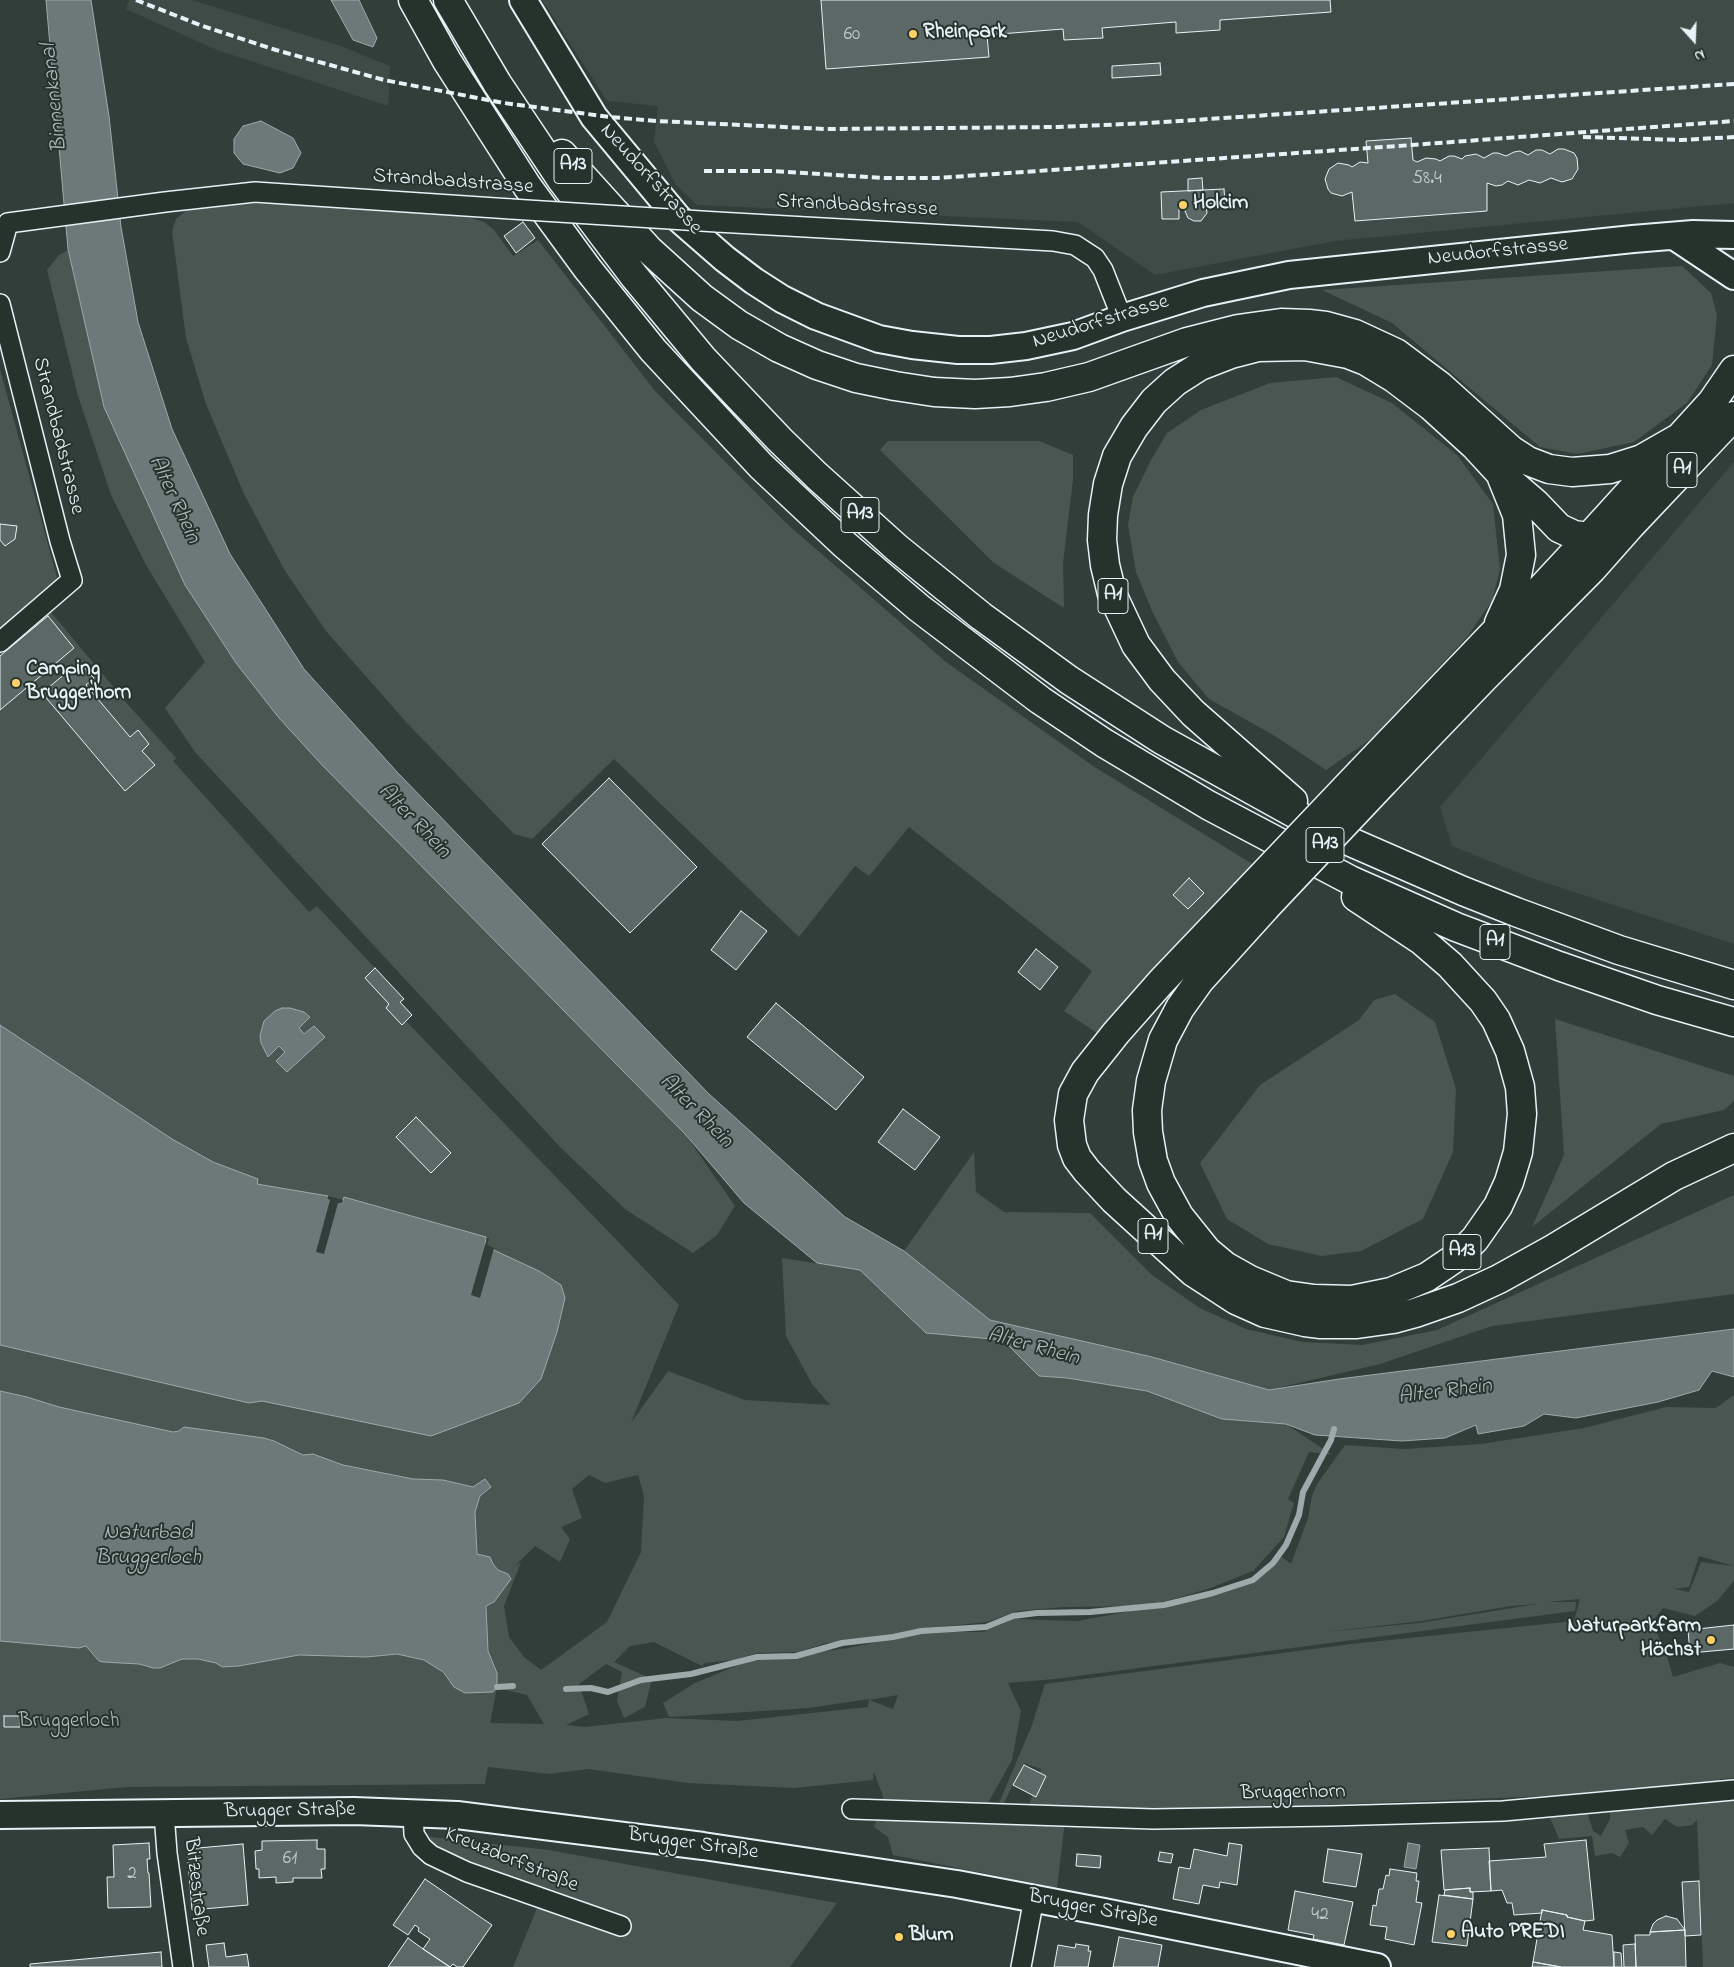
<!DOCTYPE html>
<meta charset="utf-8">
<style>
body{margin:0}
#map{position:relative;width:1734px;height:1967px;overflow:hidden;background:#323e39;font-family:"Indie Flower",sans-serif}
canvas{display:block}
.north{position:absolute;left:1669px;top:15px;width:50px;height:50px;-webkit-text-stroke:4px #26332d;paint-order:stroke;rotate:160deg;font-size:14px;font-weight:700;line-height:20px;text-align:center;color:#e8f1f8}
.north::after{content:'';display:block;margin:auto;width:18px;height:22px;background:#e8f1f8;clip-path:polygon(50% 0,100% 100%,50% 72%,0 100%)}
</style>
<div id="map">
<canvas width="1734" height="1967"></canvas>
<div class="north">N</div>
</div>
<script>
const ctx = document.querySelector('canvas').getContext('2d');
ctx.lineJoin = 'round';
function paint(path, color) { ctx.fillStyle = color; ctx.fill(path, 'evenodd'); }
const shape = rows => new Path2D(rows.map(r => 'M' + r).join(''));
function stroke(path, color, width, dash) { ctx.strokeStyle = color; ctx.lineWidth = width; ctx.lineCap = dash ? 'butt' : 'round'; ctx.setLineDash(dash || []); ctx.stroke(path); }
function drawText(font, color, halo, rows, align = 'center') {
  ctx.font = font + ' "Indie Flower",sans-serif'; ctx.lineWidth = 4; ctx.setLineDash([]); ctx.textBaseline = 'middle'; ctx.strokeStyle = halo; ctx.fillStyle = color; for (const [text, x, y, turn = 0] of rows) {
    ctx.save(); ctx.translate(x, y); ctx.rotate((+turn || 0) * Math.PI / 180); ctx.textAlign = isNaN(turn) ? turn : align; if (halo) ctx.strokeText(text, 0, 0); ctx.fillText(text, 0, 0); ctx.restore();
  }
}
const built = shape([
 [129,0,192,0,338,45,390,66,388,106,217,50,126,9],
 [542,0,1734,0,1734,203,1335,241,1155,275,1078,222,697,205,676,185,654,142,658,106,607,101],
 [1734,462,1734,944,1534,879,1452,846,1440,807]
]);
const green = shape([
 [270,203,465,216,484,222,494,230,513,256,538,240,655,391,786,523,946,662,1093,766,1254,865,1220,897,1097,1033,1064,1011,1092,971,909,827,869,876,855,866,799,937,614,759,532,839,514,834,407,723,326,631,285,571,244,494,206,404,186,338,172,231,176,219,188,209,225,205],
 [68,250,104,407,185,585,236,663,279,718,323,766,685,1134,735,1206,717,1235,693,1253,625,1209,560,1147,195,752,165,708,205,662,146,565,111,495,78,396,47,270,59,255],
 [1682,266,1711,293,1717,315,1712,365,1687,403,1634,442,1577,454,1540,447,1392,323,1322,290],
 [0,369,58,581,39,598,131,708,176,758,173,761,309,912,317,906,404,999,400,1002,406,1021,679,1305,631,1423,668,1371,745,1400,830,1405,812,1384,786,1336,782,1258,860,1270,926,1333,1003,1340,1039,1376,1067,1378,1147,1391,1223,1419,1286,1424,1332,1455,1309,1452,1288,1499,1294,1503,1284,1537,1253,1571,1208,1589,1149,1606,1064,1607,1018,1611,987,1622,910,1630,889,1636,826,1643,798,1652,757,1653,734,1660,705,1663,702,1666,654,1642,630,1646,614,1662,652,1679,645,1707,624,1718,617,1701,622,1672,606,1664,579,1684,589,1714,566,1725,585,1727,666,1718,737,1721,868,1707,869,1699,809,1708,669,1717,663,1703,695,1683,745,1662,848,1648,925,1632,983,1632,1013,1619,1077,1621,1189,1600,1248,1583,1282,1557,1291,1564,1308,1518,1312,1496,1317,1484,1345,1445,1404,1449,1481,1444,1584,1428,1666,1407,1716,1408,1734,1395,1734,1581,1717,1601,1695,1616,1663,1608,1652,1622,1666,1653,1673,1677,1720,1663,1734,1667,1734,1778,1720,1779,1721,1784,1734,1796,1734,1967,1703,1967,1697,1820,1692,1825,1677,1827,1665,1819,1652,1835,1643,1827,1625,1830,1629,1843,1620,1857,1612,1853,1595,1856,1592,1836,1559,1839,1550,1818,1547,1796,1153,1812,1028,1809,1041,1769,1024,1763,1002,1807,999,1803,1032,1725,1045,1684,1351,1644,1574,1621,1580,1599,1548,1602,1576,1602,1575,1611,1055,1679,1008,1683,1021,1711,1012,1760,979,1819,1065,1821,1057,1888,893,1855,888,1837,874,1827,883,1796,874,1772,873,1780,794,1788,688,1783,588,1769,550,1774,488,1767,485,1784,127,1787,0,1799,0,1641,79,1648,86,1646,99,1661,103,1662,139,1664,146,1667,160,1668,182,1659,198,1659,239,1666,299,1655,367,1657,397,1654,424,1660,437,1667,454,1687,497,1673,488,1651,486,1605,508,1574,498,1570,493,1564,490,1557,477,1554,475,1512,480,1496,473,1487,443,1480,413,1479,343,1465,313,1454,303,1455,274,1441,264,1438,234,1434,173,1432,59,1407,27,1397,0,1391],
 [589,1475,605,1483,638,1475,644,1496,641,1552,607,1622,541,1670,524,1657,509,1637,504,1606,521,1562,514,1567,535,1546,560,1562,570,1539,561,1527,582,1518,572,1489],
 [1699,1556,1734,1566,1701,1562,1689,1592,1674,1589,1689,1587],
 [1537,1604,1419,1623,1325,1632,1422,1621,1511,1606],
 [497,1688,527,1695,544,1724,490,1723],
 [898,1695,893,1709,869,1700],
 [1599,1791,1610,1803,1610,1819,1601,1836,1593,1831,1585,1805,1578,1794],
 [1336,377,1392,403,1457,455,1493,504,1500,569,1492,601,1467,637,1371,739,1326,770,1275,736,1209,699,1178,662,1152,611,1136,572,1128,525,1133,497,1151,460,1167,433,1201,410,1270,383],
 [888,441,1039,441,1073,455,1073,480,1063,563,1064,608,994,563,880,450],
 [1395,994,1435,1022,1456,1089,1453,1152,1423,1219,1361,1251,1322,1256,1268,1244,1227,1219,1200,1163,1260,1085,1359,1020,1374,1000],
 [1555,1019,1734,1076,1734,1101,1724,1110,1661,1124,1532,1227,1564,1155],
 [974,1152,976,1192,1004,1212,1090,1213,1152,1275,1200,1308,1246,1329,1303,1342,1362,1345,1437,1330,1734,1195,1734,1294,1492,1326,1380,1364,1269,1390,1152,1357,990,1320,904,1251],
 [430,1837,549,1850,837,1903,790,1967,513,1967,537,1908,564,1918,627,1933,632,1922,496,1876,429,1842]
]);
const water = shape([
 [46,0,91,0,109,116,121,227,138,322,172,429,230,554,304,669,398,773,709,1094,845,1217,904,1251,990,1320,1152,1357,1269,1390,1339,1379,1734,1329,1734,1377,1712,1371,1699,1390,1658,1402,1576,1418,1544,1414,1524,1426,1478,1434,1476,1425,1445,1438,1402,1441,1315,1435,1286,1424,1222,1419,1147,1391,1067,1378,1039,1376,1003,1340,926,1333,860,1270,817,1263,744,1203,685,1134,323,766,279,718,236,663,185,585,104,407,68,249,46,0],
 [331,0,359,0,377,38,373,47,353,40,331,0],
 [261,121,293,138,301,153,293,168,280,173,243,164,234,153,234,139,243,126,261,121],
 [282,1008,290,1008,304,1012,310,1017,299,1028,304,1034,314,1026,325,1037,287,1072,276,1061,285,1052,279,1046,268,1057,261,1043,260,1036,264,1021,275,1011,282,1008],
 [0,1025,172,1139,213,1162,258,1179,257,1184,328,1196,327,1199,342,1203,344,1197,486,1237,485,1246,539,1271,561,1285,565,1298,557,1332,541,1379,519,1403,431,1436,262,1401,249,1403,0,1345,0,1025],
 [0,1391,27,1397,59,1407,173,1432,179,1431,184,1427,264,1438,274,1441,303,1455,313,1454,343,1465,413,1479,443,1480,473,1487,485,1479,491,1487,480,1496,475,1512,477,1554,490,1557,493,1564,498,1570,508,1574,511,1579,494,1602,486,1606,488,1651,497,1673,497,1687,493,1692,465,1693,454,1687,443,1672,424,1660,397,1654,367,1657,299,1655,239,1666,222,1667,216,1663,198,1659,182,1659,160,1668,153,1668,139,1664,103,1662,99,1661,86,1646,79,1648,0,1641,0,1391],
 [1408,1843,1420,1845,1416,1869,1404,1867,1408,1843]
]);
const pier = shape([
 [328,1196,343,1200,342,1203,338,1203,324,1254,316,1252,330,1200,327,1199],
 [487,1238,489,1238,487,1245,494,1248,480,1298,471,1295]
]);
const stream = shape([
 [497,1687,513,1686],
 [566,1689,591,1688,608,1692,641,1680,691,1674,757,1657,796,1656,842,1643,893,1637,921,1631,986,1627,1013,1616,1037,1613,1090,1612,1164,1605,1213,1593,1253,1580,1273,1563,1286,1545,1299,1515,1303,1492,1331,1440,1334,1429]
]);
const building = shape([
 [821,0,1330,0,1331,12,1220,20,1220,30,1176,33,1176,22,1102,28,1103,38,1064,40,1063,29,987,35,989,57,826,69,821,0],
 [1160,63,1161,75,1112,78,1112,66,1160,63],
 [1411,138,1413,160,1417,162,1426,158,1436,159,1440,161,1449,156,1454,156,1462,159,1465,156,1476,154,1484,158,1493,153,1498,153,1506,156,1514,152,1520,151,1528,155,1536,150,1542,150,1550,154,1558,149,1564,149,1574,153,1577,158,1578,169,1572,179,1562,182,1551,178,1540,183,1529,180,1518,185,1508,181,1502,185,1496,186,1487,183,1487,211,1355,221,1352,192,1342,196,1331,193,1328,189,1325,179,1329,169,1338,163,1349,165,1352,167,1360,162,1368,163,1366,141,1411,138],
 [1202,178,1203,190,1188,191,1188,179,1202,178],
 [1224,189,1225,203,1206,204,1207,213,1201,221,1194,221,1188,218,1185,211,1187,205,1179,206,1179,219,1162,219,1161,192,1224,189],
 [523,222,535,238,516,253,504,236,523,222],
 [0,524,17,526,15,539,5,546,0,540,0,524],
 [48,616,74,648,0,710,0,656,48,616],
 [79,662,94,678,86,685,130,737,138,730,149,744,142,751,155,765,125,791,42,693,79,662],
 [609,778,697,867,630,933,542,844,609,778],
 [1189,878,1204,893,1188,909,1173,895,1189,878],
 [741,911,767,931,736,970,711,950,741,911],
 [1036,949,1058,967,1040,990,1018,972,1036,949],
 [375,968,404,999,400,1002,412,1015,402,1025,386,1008,389,1004,365,978,375,968],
 [776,1003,864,1077,836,1110,747,1037,776,1003],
 [903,1109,940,1137,915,1170,878,1142,903,1109],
 [416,1117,451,1153,431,1173,396,1137,416,1117],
 [1734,1625,1734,1649,1690,1653,1688,1630,1734,1625],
 [4,1716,20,1716,20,1727,4,1727,4,1716],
 [1024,1765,1046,1776,1036,1797,1013,1785,1024,1765],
 [317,1840,317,1849,325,1849,325,1869,321,1869,322,1878,293,1878,293,1882,276,1883,276,1877,259,1878,259,1869,256,1869,255,1851,262,1850,262,1841,317,1840],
 [1586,1840,1594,1920,1585,1921,1567,1917,1567,1915,1542,1910,1542,1913,1514,1915,1512,1903,1507,1903,1502,1890,1491,1891,1489,1861,1546,1857,1544,1844,1586,1840],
 [149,1843,150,1859,147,1859,148,1873,149,1873,151,1907,108,1908,107,1877,114,1877,113,1845,149,1843],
 [1229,1843,1242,1845,1237,1885,1220,1882,1219,1888,1203,1885,1199,1904,1173,1899,1179,1867,1190,1869,1194,1849,1227,1856,1229,1843],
 [243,1844,248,1905,192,1910,187,1849,243,1844],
 [1489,1848,1491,1891,1470,1892,1470,1888,1444,1890,1441,1850,1489,1848],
 [1328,1849,1362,1854,1356,1887,1323,1882,1328,1849],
 [1160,1852,1173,1854,1171,1863,1158,1861,1160,1852],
 [1077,1854,1101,1856,1100,1868,1076,1866,1077,1854],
 [1390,1869,1417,1873,1416,1881,1419,1881,1416,1902,1422,1903,1414,1945,1385,1939,1387,1927,1370,1925,1373,1905,1376,1906,1379,1889,1383,1889,1386,1875,1389,1876,1390,1869],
 [425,1879,492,1925,463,1967,457,1967,453,1964,450,1967,423,1949,430,1939,418,1931,419,1928,415,1925,408,1935,393,1925,425,1879],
 [1699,1881,1701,1935,1685,1936,1682,1882,1699,1881],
 [1470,1888,1470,1892,1473,1892,1473,1899,1444,1895,1445,1890,1470,1888],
 [1295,1891,1353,1902,1344,1945,1313,1939,1314,1935,1288,1930,1295,1891],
 [1439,1895,1473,1899,1467,1946,1432,1942,1439,1895],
 [1542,1910,1567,1915,1567,1917,1585,1921,1583,1930,1612,1935,1614,1967,1561,1967,1533,1962,1542,1910],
 [1666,1916,1677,1919,1685,1930,1650,1932,1653,1924,1657,1920,1666,1916],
 [1685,1930,1686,1967,1636,1967,1635,1935,1650,1935,1650,1932,1685,1930],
 [1119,1937,1162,1945,1158,1967,1113,1967,1119,1937],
 [408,1938,423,1949,450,1967,388,1967,408,1938],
 [224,1943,226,1957,247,1954,249,1967,209,1967,206,1945,224,1943],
 [1076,1944,1089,1946,1088,1951,1091,1951,1088,1967,1054,1967,1058,1945,1075,1948,1076,1944],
 [1635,1944,1636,1967,1624,1967,1623,1945,1635,1944],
 [161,1952,162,1967,30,1967,30,1964,161,1952],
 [1614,1952,1621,1953,1622,1967,1614,1967,1614,1952],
 [1533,1962,1561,1967,1532,1967,1533,1962]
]);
const minor = shape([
 [717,222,1053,241,1075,245,1095,258,1103,270,1122,318],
 [0,252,8,223,165,202,255,192,511,209],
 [0,304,60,541,72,580,0,642],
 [852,1809,1153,1819,1331,1816,1503,1811,1734,1790],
 [413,1812,414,1834,422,1847,431,1855,467,1872,621,1926],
 [164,1813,167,1853,183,1967],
 [1021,1967,1034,1898]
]);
const secondary = shape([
 [523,0,594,117,678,218,725,259,754,281,782,299,816,316,879,339,912,345,958,350,991,350,1026,346,1073,336,1122,318,1203,293,1289,275,1633,239,1693,234,1734,235],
 [1674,236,1734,276],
 [0,1815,354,1811,457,1815,703,1846,957,1884,1104,1912,1377,1967]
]);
const motorway = shape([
 [413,0,447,61,527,186,587,268,653,350,761,466,844,544,919,608,1040,700,1104,743,1208,805,1350,880,1456,927,1559,966,1657,1000,1734,1022],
 [448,0,497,83,561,179,634,276,703,359,779,439,817,476,897,548,981,616,1069,680,1162,740,1328,832,1463,891,1516,912,1619,950,1734,985],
 [562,154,648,249,702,298,739,325,779,348,817,365,856,378,895,386,934,392,975,394,1010,392,1046,387,1089,377,1187,342,1238,329,1281,323,1309,324,1326,326,1355,334,1396,353,1440,386,1511,450,1528,461,1549,469,1572,472,1610,469,1642,459,1677,439],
 [1499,623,1514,590,1521,555,1517,515,1502,478],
 [1361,772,1494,633,1536,594,1589,537,1712,402,1734,370],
 [1384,782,1483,679,1592,569,1631,525,1734,416],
 [1293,801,1193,713,1162,680,1136,645,1112,594,1105,565,1102,540,1103,515,1108,484,1117,456,1134,427,1154,401,1175,382,1200,366,1231,354,1258,347,1305,346,1348,354,1366,361,1394,378,1431,406,1475,446,1499,472,1535,503,1559,528,1574,535,1589,537,1608,534,1631,525],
 [1244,895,1161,982,1116,1033,1085,1072,1073,1094,1069,1120,1072,1145,1077,1158,1087,1171,1114,1200,1193,1272,1236,1300,1265,1313,1305,1322,1321,1324,1357,1324,1393,1319,1415,1313,1458,1298,1499,1279,1553,1249,1674,1176,1734,1148],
 [1266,907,1200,980,1180,1008,1163,1040,1151,1081,1147,1110,1148,1132,1153,1161,1161,1183,1179,1216,1207,1251,1225,1266,1250,1280,1286,1295,1314,1299,1352,1300,1391,1292,1427,1277,1458,1256,1475,1239,1498,1206,1509,1182,1518,1152,1522,1114,1520,1087,1510,1051,1496,1020,1483,1001,1450,965,1421,940,1356,897]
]);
const rail = shape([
 [136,0,200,25,276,50,384,80,504,103,610,117,657,121,826,129,1058,127,1149,123,1734,84],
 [1583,137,1681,140,1734,137],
 [704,171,773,171,884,178,937,178,1412,145,1734,121]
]);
const minorBridge = shape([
 [511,209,717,222]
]);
const motorwayBridge = shape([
 [1244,895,1361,772],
 [1266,907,1384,782]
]);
const markers = [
 [913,34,5,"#ffd166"],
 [1183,205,5,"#ffd166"],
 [16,683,5,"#ffd166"],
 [1711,1640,5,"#ffd166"],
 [1451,1934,5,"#ffd166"],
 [899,1937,5,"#ffd166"]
];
const numberNames = [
 ["60",852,36],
 ["58.4",1427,180],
 ["61",290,1860],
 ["2",132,1875],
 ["42",1320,1916]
];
const shields = [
 [573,166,38],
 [1682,470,30],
 [860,515,38],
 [1113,596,30],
 [1325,845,38],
 [1495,942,30],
 [1153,1236,30],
 [1462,1252,38]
];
const shieldNames = [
 ["A13",573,166],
 ["A1",1682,470],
 ["A13",860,515],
 ["A1",1113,596],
 ["A13",1325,845],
 ["A1",1495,942],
 ["A1",1153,1236],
 ["A13",1462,1252]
];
const poiNames = [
 ["Rheinpark",923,34],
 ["Holcim",1193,205],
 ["Camping",26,671],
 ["Bruggerhorn",26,695],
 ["Naturparkfarm",1701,1628,"right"],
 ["Höchst",1701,1652,"right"],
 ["Auto PREDI",1461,1934],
 ["Blum",909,1937]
];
const streetNames = [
 ["Neudorfstrasse",650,180,48],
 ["Strandbadstrasse",453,183,4],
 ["Strandbadstrasse",857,207,3],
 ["Neudorfstrasse",1498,253,-6],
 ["Neudorfstrasse",1101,323,-17],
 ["Strandbadstrasse",57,436,76],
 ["Bruggerhorn",1293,1794,-1],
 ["Brugger Straße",290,1812,-1],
 ["Brugger Straße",693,1845,8],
 ["Kreuzdorfstraße",511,1861,22],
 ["Bitzestraße",195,1887,83],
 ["Brugger Straße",1093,1910,11]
];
const parkNames = [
 ["Bruggerloch",69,1723]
];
const waterNames = [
 ["Binnenkanal",56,98,-96],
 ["Alter Rhein",173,500,65],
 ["Alter Rhein",413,822,46],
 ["Alter Rhein",695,1112,45],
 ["Alter Rhein",1033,1348,15],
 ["Alter Rhein",1445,1393,-7],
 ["Naturbad",148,1534],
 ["Bruggerloch",148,1559]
];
paint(built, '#3f4b46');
paint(green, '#495651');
paint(water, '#6d7978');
stroke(water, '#9ea9ab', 1);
paint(pier, '#323e39');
stroke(stream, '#9ea9ab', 6);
paint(building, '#5c6865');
stroke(building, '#e8f1f8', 1);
stroke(minor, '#e8f1f8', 22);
stroke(secondary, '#e8f1f8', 30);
stroke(motorway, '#e8f1f8', 31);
stroke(minor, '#26332d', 19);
stroke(secondary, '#26332d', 26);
stroke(motorway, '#26332d', 28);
stroke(rail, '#e8f1f8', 4, [8, 4]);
stroke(minorBridge, '#e8f1f8', 22, []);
stroke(motorwayBridge, '#e8f1f8', 31, []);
stroke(minorBridge, '#26332d', 19);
stroke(motorwayBridge, '#26332d', 28);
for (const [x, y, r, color] of markers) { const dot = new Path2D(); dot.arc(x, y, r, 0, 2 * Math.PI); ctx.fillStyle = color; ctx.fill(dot); stroke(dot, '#26332d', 2); }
drawText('19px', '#c5cfd3', null, numberNames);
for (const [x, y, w] of shields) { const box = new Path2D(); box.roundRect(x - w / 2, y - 17.5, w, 35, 4); ctx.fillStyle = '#26332d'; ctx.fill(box); stroke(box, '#e8f1f8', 1); }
drawText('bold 20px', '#e8f1f8', null, shieldNames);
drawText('bold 21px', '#e8f1f8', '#26332d', poiNames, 'left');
drawText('21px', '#e8f1f8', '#26332d', streetNames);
drawText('21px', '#b0bbbe', '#26332d', parkNames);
drawText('italic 22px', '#b1bbbe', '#26332d', waterNames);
</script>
